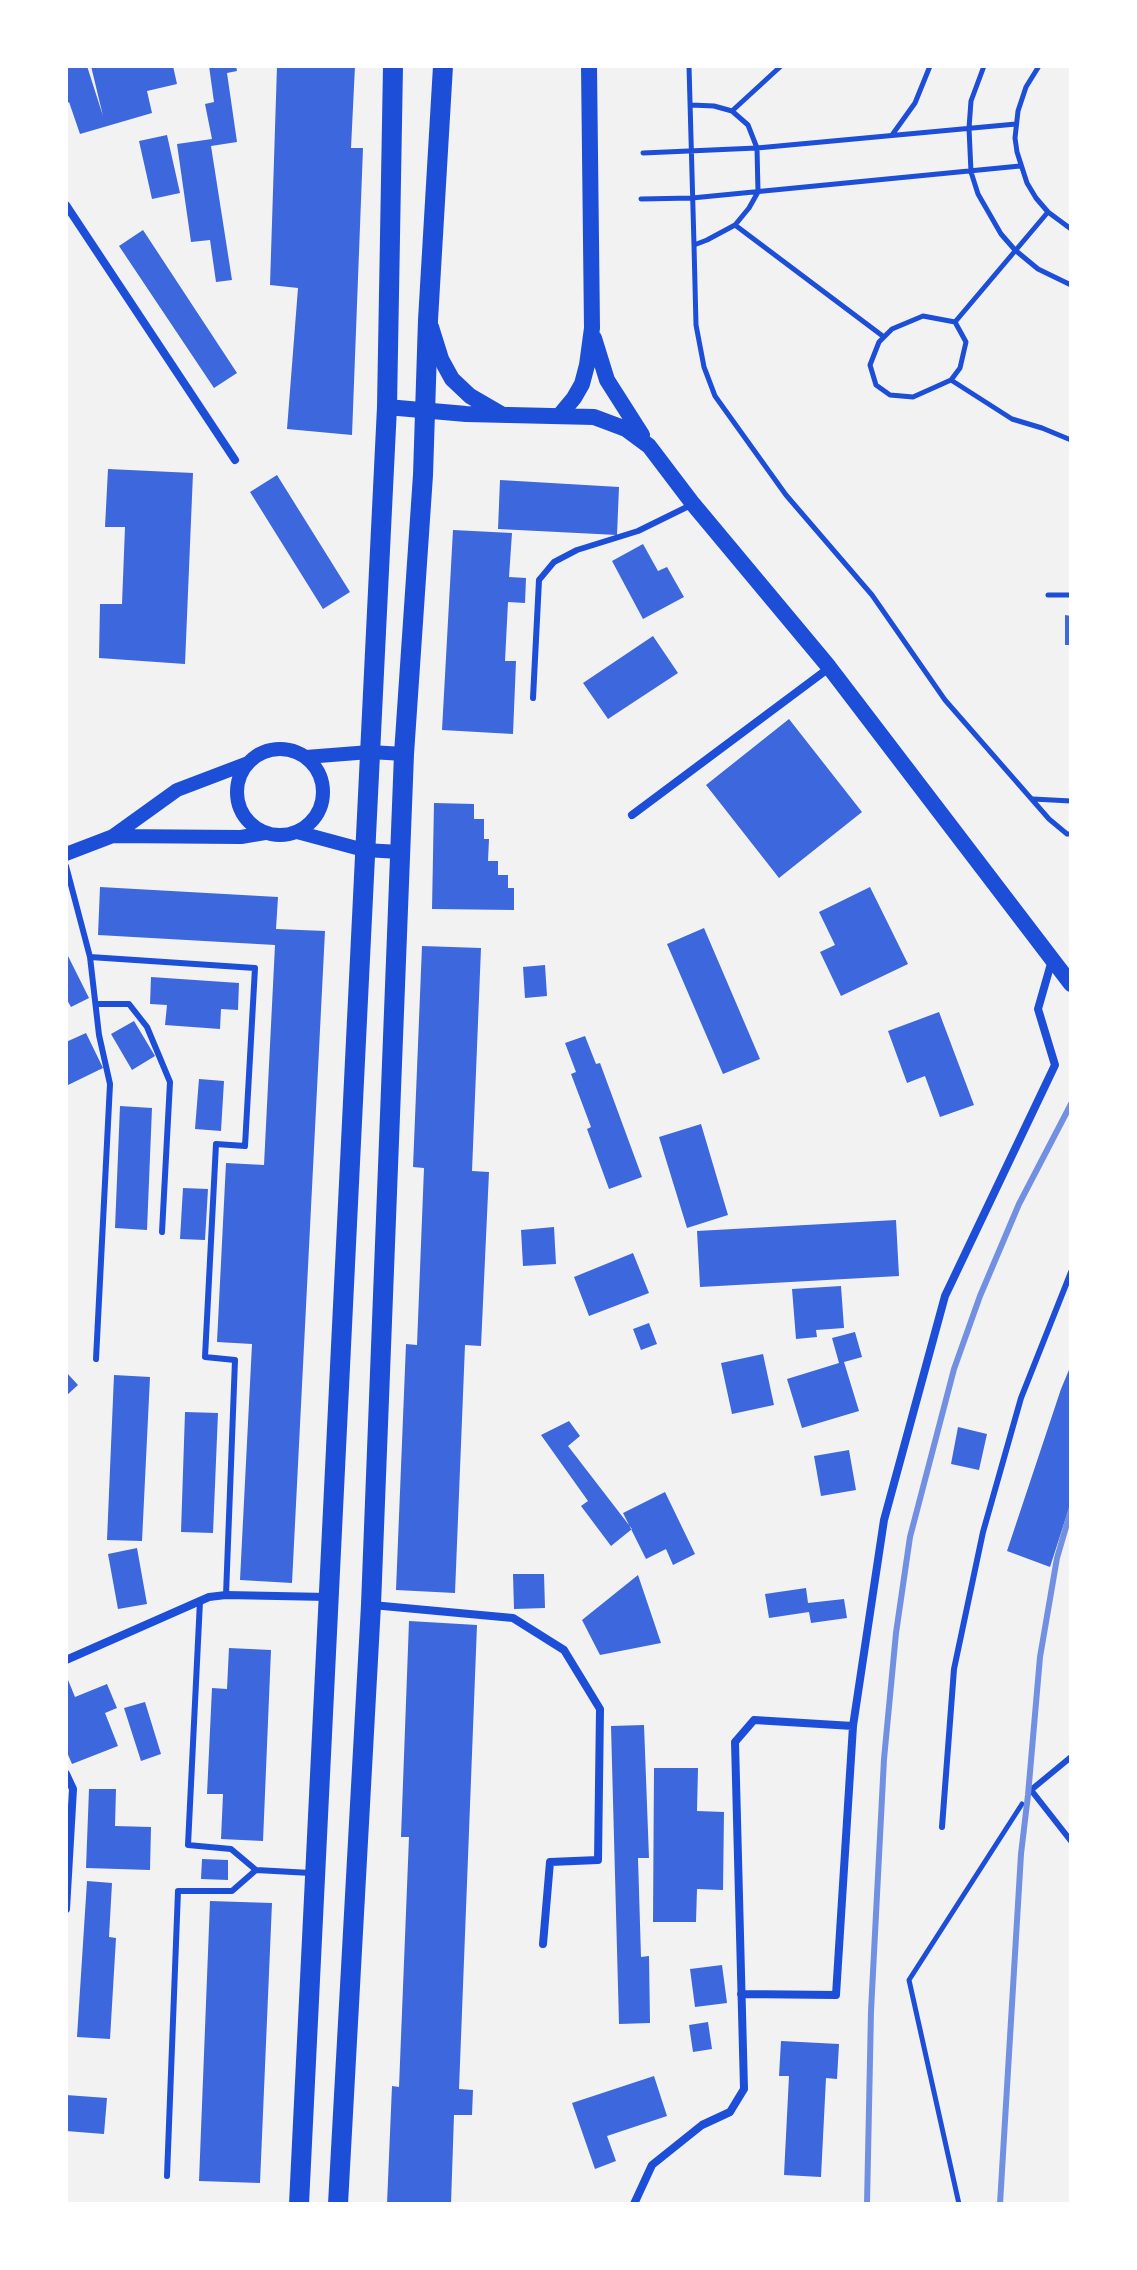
<!DOCTYPE html>
<style>
body{margin:0}
#map{position:relative;width:1137px;height:2270px;overflow:hidden;background:#f2f2f2;font-family:Inter,sans-serif}
canvas{display:block}
.frame{position:absolute;inset:0;border:68px solid #fff;pointer-events:none}
</style>
<div id="map">
<canvas width="1137" height="2270"></canvas>
<div class="frame"></div>
</div>
<script>
const ctx = document.querySelector('canvas').getContext('2d');
ctx.lineJoin = 'round';
function paint(path, color) { ctx.fillStyle = color; ctx.fill(path, 'evenodd'); }
const shape = rows => new Path2D(rows.map(r => 'M' + r).join(''));
function stroke(path, color, width, dash) { ctx.strokeStyle = color; ctx.lineWidth = width; ctx.lineCap = dash ? 'butt' : 'round'; ctx.setLineDash(dash || []); ctx.stroke(path); }
const building = shape([
 [66,66,87,66,103,116,91,66,173,66,177,84,147,91,152,113,80,134,69,102,66,104],
 [209,66,236,66,237,71,227,73,237,142,211,146,232,280,216,282,210,240,191,242,177,144,212,139,205,104,214,102],
 [277,66,355,66,351,148,363,148,352,435,287,429,298,288,270,285],
 [167,135,180,193,152,199,139,141],
 [143,230,237,373,214,388,119,246],
 [108,469,193,473,185,664,99,658,100,604,122,604,125,527,105,527],
 [277,475,350,592,323,609,250,492],
 [500,480,619,487,617,535,498,529],
 [453,530,512,533,509,577,526,578,525,603,508,602,505,661,516,661,513,734,442,730],
 [643,544,658,571,667,567,684,597,643,619,612,561],
 [1065,615,1071,616,1071,645,1065,645],
 [653,636,678,673,608,719,583,683],
 [789,719,862,812,779,878,706,785],
 [434,803,474,804,474,819,484,819,484,839,489,839,488,861,498,861,498,875,508,875,508,888,514,888,514,910,432,909],
 [100,887,278,897,276,929,325,931,292,1583,240,1580,252,1344,217,1342,226,1163,264,1165,275,945,98,935],
 [870,887,908,964,841,996,820,952,835,945,819,912],
 [704,928,760,1059,723,1074,667,944],
 [422,946,481,948,472,1171,489,1172,481,1346,465,1345,455,1593,396,1590,406,1344,417,1345,424,1168,413,1167],
 [66,952,89,998,71,1007,66,998],
 [545,965,547,996,525,998,523,967],
 [151,977,239,983,238,1010,221,1009,220,1029,165,1025,167,1005,150,1004],
 [939,1012,974,1105,940,1117,925,1076,907,1083,888,1031],
 [134,1021,155,1056,132,1070,111,1034],
 [86,1033,103,1068,66,1086,66,1042],
 [585,1036,596,1064,600,1063,642,1177,609,1189,587,1129,591,1127,571,1074,576,1072,565,1043],
 [199,1079,224,1081,221,1131,195,1129],
 [120,1106,152,1108,147,1230,115,1228],
 [701,1124,728,1215,687,1228,659,1137],
 [183,1188,208,1189,205,1240,180,1239],
 [896,1220,899,1276,700,1287,697,1231],
 [554,1227,556,1264,523,1266,521,1230],
 [633,1253,649,1293,589,1316,574,1277],
 [841,1286,844,1328,816,1330,817,1337,796,1339,792,1289],
 [649,1323,657,1344,641,1350,633,1329],
 [855,1332,862,1357,844,1362,859,1411,802,1428,787,1379,839,1363,832,1338],
 [763,1354,774,1405,732,1414,721,1363],
 [1071,1365,1071,1502,1050,1567,1007,1551,1061,1389],
 [66,1372,78,1385,66,1396],
 [114,1375,150,1377,142,1541,107,1540],
 [185,1412,218,1413,213,1533,181,1532],
 [569,1421,580,1436,568,1446,632,1529,611,1546,581,1506,588,1501,541,1435],
 [958,1427,987,1434,979,1470,951,1464],
 [849,1450,856,1490,821,1496,814,1456],
 [665,1492,695,1554,673,1565,666,1549,646,1559,623,1513],
 [137,1548,147,1604,118,1609,108,1554],
 [513,1574,544,1574,545,1608,514,1609],
 [638,1575,661,1643,600,1655,582,1620],
 [806,1588,808,1603,844,1599,847,1618,811,1623,809,1612,769,1618,765,1594],
 [409,1621,477,1625,459,2089,473,2090,472,2115,454,2115,451,2204,387,2204,392,2086,399,2087,409,1837,401,1837],
 [229,1648,271,1650,263,1841,221,1839,223,1794,207,1794,212,1688,227,1689],
 [66,1675,75,1697,107,1684,117,1708,105,1713,118,1746,72,1764,66,1750],
 [145,1702,161,1754,141,1761,124,1708],
 [644,1725,649,1858,638,1858,641,1957,649,1956,650,2023,619,2024,611,1726],
 [654,1768,698,1768,697,1811,724,1812,723,1890,697,1889,696,1922,653,1922],
 [89,1789,116,1789,115,1826,151,1827,150,1870,86,1868],
 [202,1859,228,1860,228,1880,201,1879],
 [87,1881,112,1883,109,1937,116,1938,110,2039,77,2037],
 [210,1901,272,1903,260,2183,199,2181],
 [722,1965,727,2003,695,2007,690,1969],
 [708,2022,712,2049,693,2052,689,2025],
 [781,2041,839,2044,837,2079,826,2078,821,2177,784,2175,789,2076,779,2076],
 [654,2076,667,2116,607,2136,616,2161,595,2169,572,2103],
 [66,2095,107,2098,104,2134,66,2131]
]);
const path = shape([
 [689,66,694,245],
 [984,66,971,101,969,128,971,172,978,194,1001,234,1015,250,1038,269,1071,285],
 [1039,66,1026,87,1018,111,1015,138,1017,152,1027,183,1036,198,1048,212,1071,229],
 [691,105,714,106,732,111,748,125,757,148,758,192,749,208,735,225,707,240,694,245,696,325,704,367,715,396,786,495,872,595,945,700,1049,819,1067,834,1071,834],
 [732,111,781,66],
 [892,135,915,103,930,66],
 [643,153,757,148,1016,124],
 [641,199,692,198,1020,166],
 [735,225,884,337],
 [923,316,955,322,966,342,960,368,951,380,913,397,890,395,876,385,870,365,879,342,892,329,923,316],
 [955,322,1048,212],
 [951,380,1012,419,1042,428,1071,440],
 [1048,595,1071,595],
 [1033,799,1071,801],
 [959,2204,909,1980,1022,1804]
]);
const service = shape([
 [533,698,539,580,554,562,577,550,638,531,693,504],
 [66,866,90,957,255,968,245,1146,216,1144,205,1357,235,1360,226,1595],
 [90,957,99,1035,110,1084,96,1359],
 [96,1004,129,1004,147,1027,170,1082,162,1232],
 [200,1601,188,1845,231,1849,256,1870],
 [1071,1757,1031,1790,1071,1841],
 [942,1827,954,1669,983,1532,1021,1398,1071,1272],
 [167,2176,178,1891,232,1891,256,1870,311,1873]
]);
const minor = shape([
 [66,205,235,460],
 [632,815,829,668],
 [372,1605,513,1618,564,1650,600,1709,598,1860,550,1862,543,1944],
 [66,1660,209,1597,226,1595,328,1597],
 [66,1774,73,1789,66,1909],
 [741,1994,836,1995,853,1726],
 [634,2204,652,2165,702,2125,730,2112,744,2089,735,1742,754,1720,853,1726,884,1520,945,1296,1055,1065,1038,1009,1052,960]
]);
const tertiary = shape([
 '237 792a43 43 0 1 1 86 0a43 43 0 1 1-86 0Z',
 [306,757,370,752,404,754],
 [297,832,364,850,400,852],
 [113,836,241,837,265,833],
 [66,854,113,836,177,790,248,763]
]);
const secondary = shape([
 [431,327,441,359,452,379,470,396,501,414],
 [594,338,607,380,642,435],
 [387,407,466,414,594,417,626,429,649,446,693,504,829,667,1071,984],
 [559,416,574,398,582,384,587,365,592,328,589,66]
]);
const primary = shape([
 [299,2204,387,407,393,66],
 [338,2204,371,1605,404,754,423,475,428,320,443,66]
]);
const rail = shape([
 [867,2204,871,2011,884,1759,896,1633,910,1537,954,1369,980,1296,1019,1204,1071,1104],
 [1000,2204,1021,1854,1028,1795,1040,1657,1057,1558,1071,1510]
]);
paint(building, '#3d67dc');
stroke(path, '#1d4ed8', 5);
stroke(service, '#1d4ed8', 6);
stroke(minor, '#1d4ed8', 8);
stroke(tertiary, '#1d4ed8', 14);
stroke(secondary, '#1d4ed8', 16);
stroke(primary, '#1d4ed8', 20);
stroke(rail, '#7290e2', 6);
</script>
